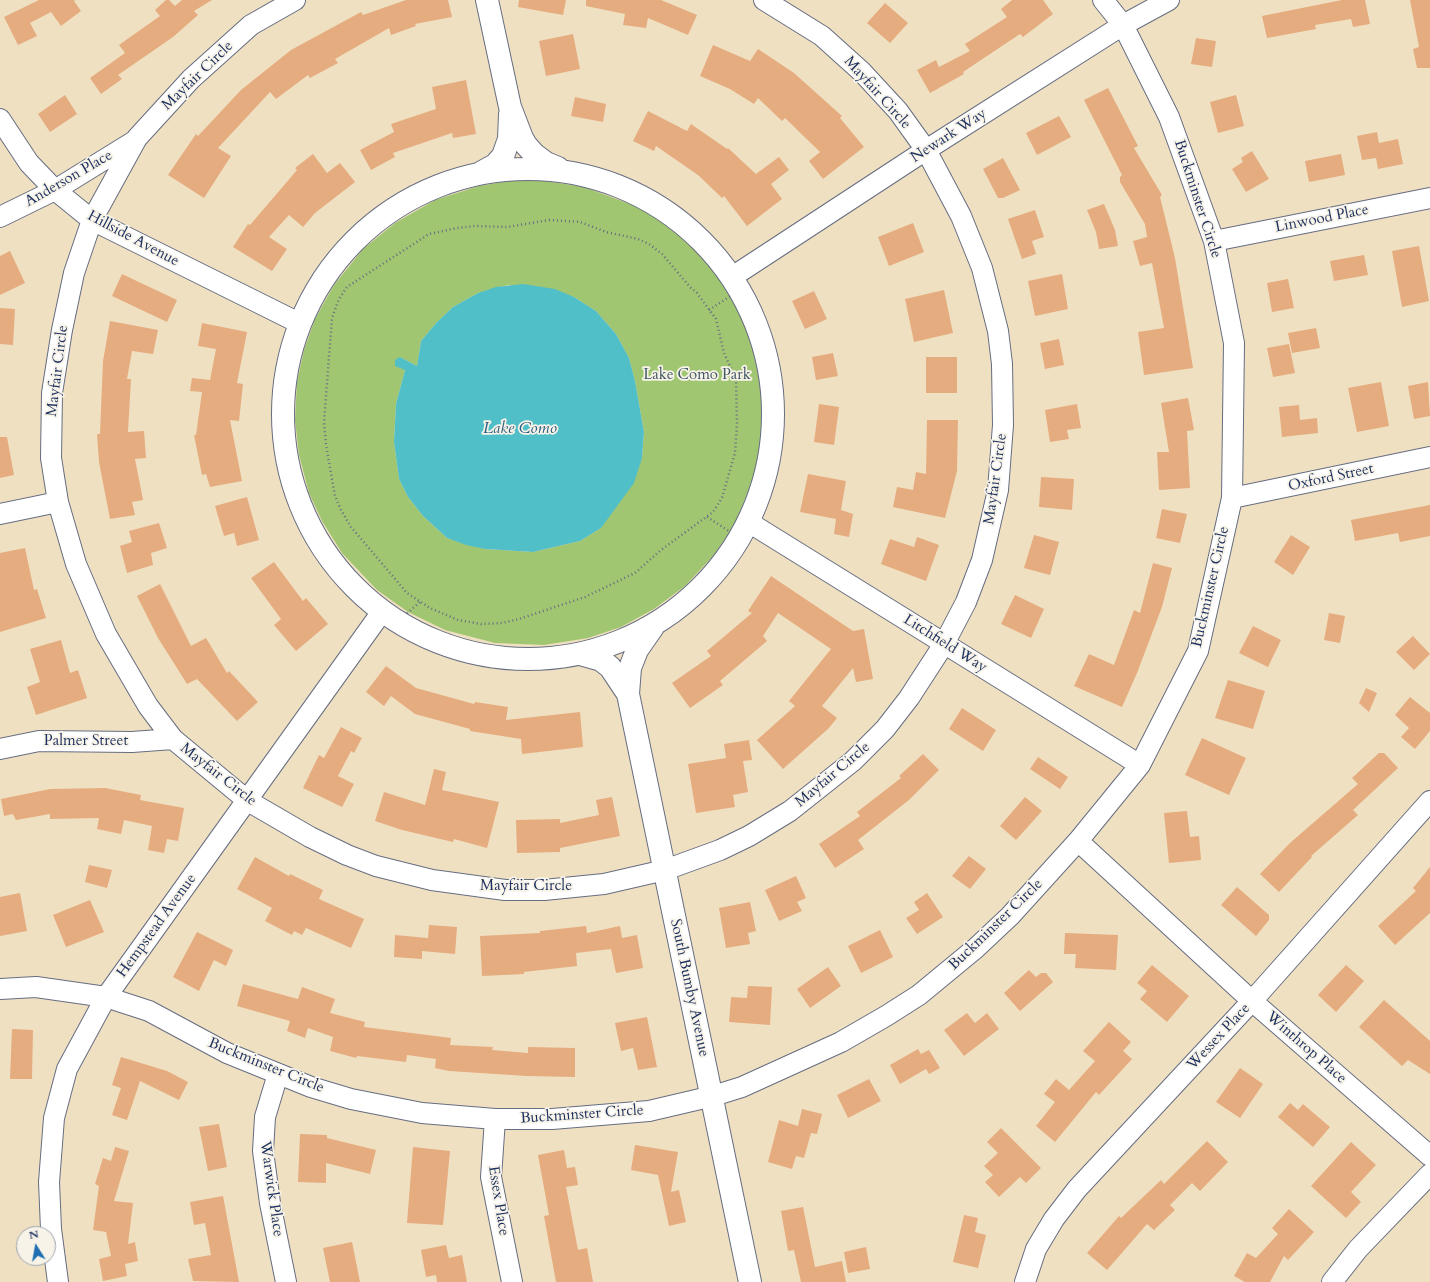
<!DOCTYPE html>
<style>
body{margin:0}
#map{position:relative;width:1430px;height:1282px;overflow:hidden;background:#f0e0c2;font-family:Cardo,serif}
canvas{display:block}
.north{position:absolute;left:16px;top:1226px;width:40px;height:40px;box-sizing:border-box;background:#f7f3e8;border:1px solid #9fa5b1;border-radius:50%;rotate:349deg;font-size:11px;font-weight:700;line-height:16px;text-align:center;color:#1b2f5e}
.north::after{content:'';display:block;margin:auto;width:14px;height:18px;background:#1f6fb2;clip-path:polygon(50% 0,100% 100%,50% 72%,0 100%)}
</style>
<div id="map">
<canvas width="1430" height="1282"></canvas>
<div class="north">N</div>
</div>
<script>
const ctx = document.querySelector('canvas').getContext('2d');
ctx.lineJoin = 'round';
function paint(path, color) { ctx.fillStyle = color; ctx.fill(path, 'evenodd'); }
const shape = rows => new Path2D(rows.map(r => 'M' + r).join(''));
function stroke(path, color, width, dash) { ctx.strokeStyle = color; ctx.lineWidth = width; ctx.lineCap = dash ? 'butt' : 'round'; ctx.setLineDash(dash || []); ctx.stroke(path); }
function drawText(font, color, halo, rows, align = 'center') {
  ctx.font = font + ' Cardo,serif'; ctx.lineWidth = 3.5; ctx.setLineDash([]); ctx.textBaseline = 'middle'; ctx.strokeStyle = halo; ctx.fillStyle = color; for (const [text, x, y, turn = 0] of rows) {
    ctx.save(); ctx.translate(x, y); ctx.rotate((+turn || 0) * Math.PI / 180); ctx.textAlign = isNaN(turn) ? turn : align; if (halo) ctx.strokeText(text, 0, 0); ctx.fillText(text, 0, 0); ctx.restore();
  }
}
const green = shape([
 [516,180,545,181,584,187,638,207,670,227,700,253,724,283,747,329,757,362,763,400,761,441,753,480,734,525,714,555,685,586,654,609,621,627,588,638,544,645,495,643,445,630,408,612,377,590,342,553,322,521,309,493,299,455,295,420,297,382,304,350,315,319,334,285,363,249,395,223,435,200,479,186],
 [508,285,574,297,596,311,616,334,629,358,635,381,644,432,642,458,601,528,580,541,533,552,485,549,447,538,423,516,408,497,399,479,394,442,396,404,405,370,400,357,417,366,421,341,436,323,453,307,478,293]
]);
const water = shape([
 [523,284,555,289,574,297,596,311,616,334,629,358,635,381,644,432,642,458,634,483,601,528,580,541,533,552,485,549,466,545,447,538,423,516,408,497,399,479,394,442,396,404,405,370,395,366,395,360,400,357,417,366,421,341,436,323,453,307,478,293,496,287]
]);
const building = shape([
 [39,0,75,0,74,1,81,11,61,26,51,12,30,23,37,36,18,45,4,17],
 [166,0,169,0,175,6,182,0,212,0,194,11,198,15,173,37,118,75,122,79,101,94,90,78,125,53,119,45,160,16,155,10],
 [406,0,448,0,452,17,415,24,416,26,391,35,389,28,335,59,338,63,310,78,308,75,276,99,270,92,218,148,231,156,204,198,168,175,196,134,198,136,241,90,291,50,361,12,363,15],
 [519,0,566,0,563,15,518,7],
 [586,0,661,0,697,15,688,35,648,18,646,28,623,25,625,14,586,6],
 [1012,0,1043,0,1053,14,1023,37,1020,34,963,72,964,74,930,93,917,70,936,60,939,67,970,51,965,44,1007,17,1001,9],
 [1342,0,1365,0,1370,24,1353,27,1351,19,1315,25,1316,29,1267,38,1262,16],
 [1410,0,1430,0,1430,68,1417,68,1413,49,1419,47],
 [885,3,908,23,890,43,867,23],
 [573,34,580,69,546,76,539,41],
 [1196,38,1216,41,1212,67,1191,64],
 [713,45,750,61,758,49,794,73,842,116,840,118,864,147,823,179,809,161,820,152,785,118,782,121,758,98,754,104,730,89,700,76],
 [466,80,476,134,453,138,452,133,393,153,395,157,371,170,360,150,394,132,391,124,436,109,432,87],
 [1108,88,1138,146,1134,148,1162,195,1160,197,1175,258,1193,368,1144,375,1138,332,1164,328,1152,263,1140,266,1133,241,1147,237,1145,224,1120,182,1120,177,1122,175,1084,100],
 [65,95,77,114,50,132,38,114],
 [1236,95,1244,126,1218,133,1210,102],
 [575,97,606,104,603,122,571,116],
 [648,111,687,131,691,124,727,149,728,148,756,174,779,157,789,170,771,184,782,199,747,226,724,196,722,198,698,175,656,146,654,151,633,141],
 [1059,116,1071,137,1037,155,1026,133],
 [1377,132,1379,143,1398,139,1403,164,1378,169,1376,158,1362,160,1357,136],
 [1252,151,1269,179,1246,192,1232,169,1243,162,1241,158],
 [313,154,327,173,340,163,355,182,315,213,303,227,289,215,269,237,287,249,272,271,233,247,248,224,250,225,297,170,295,168],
 [1341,154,1345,175,1309,182,1305,161],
 [1003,158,1020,190,1003,198,998,198,983,169],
 [1104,204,1115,230,1118,246,1099,249,1096,232,1087,210],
 [1035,210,1044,237,1032,241,1036,254,1022,259,1008,219],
 [913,223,924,252,889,266,878,237],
 [1419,246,1429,301,1402,307,1392,251],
 [10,251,25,283,0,295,0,256],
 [1364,255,1368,275,1334,281,1330,261],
 [122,274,177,300,167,322,112,296],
 [1062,274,1068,309,1035,316,1028,281],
 [1288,279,1294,308,1272,312,1267,283],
 [944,290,953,333,914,342,905,299],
 [814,291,827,319,805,329,792,301],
 [0,308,15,309,13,345,0,344],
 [110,321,158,330,153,354,132,351,127,379,131,379,128,432,144,431,146,458,135,459,143,500,132,502,135,515,110,519,99,462,97,434,100,434,103,361],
 [202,323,247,332,237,383,243,384,239,421,230,420,242,481,210,487,206,474,202,475,194,435,196,435,202,392,190,391,192,378,210,380,216,349,198,346],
 [1316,328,1320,348,1292,353,1288,333],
 [1059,339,1064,365,1045,369,1040,343],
 [1289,344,1295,373,1273,377,1267,348],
 [833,353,838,376,816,380,812,357],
 [926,357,957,357,957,393,926,393],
 [1381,382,1389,426,1357,432,1348,388],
 [1428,382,1430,416,1414,419,1408,386],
 [1188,398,1194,430,1187,431,1190,488,1159,490,1157,452,1169,452,1161,403],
 [819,404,839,407,834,445,814,442],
 [1077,404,1081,428,1067,430,1069,439,1050,442,1045,410],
 [1299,405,1300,420,1317,418,1318,433,1282,437,1279,407],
 [927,420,958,420,957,471,945,518,893,507,897,487,913,490,916,472,926,474],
 [0,437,7,437,14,475,0,478],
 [808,474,846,481,841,510,853,514,849,537,834,534,836,519,800,512],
 [1041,477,1074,479,1072,510,1039,507],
 [247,497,259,540,237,546,234,533,224,536,215,506],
 [1430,505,1430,536,1400,542,1398,533,1355,541,1351,520],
 [1162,509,1187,514,1180,543,1156,538],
 [159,523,167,548,151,553,153,565,127,573,120,546,132,542,129,531],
 [1034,535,1059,542,1050,575,1024,568],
 [1291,535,1310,547,1293,575,1274,562],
 [917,537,939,545,926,581,881,564,890,539,914,547],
 [25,548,34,590,37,589,46,618,0,632,0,553],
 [274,562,303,601,306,598,328,624,296,651,274,625,281,619,251,578],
 [1153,563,1172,568,1162,607,1137,673,1122,707,1074,686,1089,654,1114,665,1134,610,1140,613],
 [771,576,853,631,864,629,873,679,856,682,853,668,822,706,837,718,829,728,783,769,757,740,795,706,789,701,831,649,778,613,763,636,767,641,720,681,723,685,690,708,672,683,711,656,707,651,752,613,748,611],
 [160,584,191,646,206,638,227,673,229,671,258,702,237,721,197,679,187,684,158,638,137,596],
 [1015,595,1044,609,1031,638,1001,624],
 [1329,613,1345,616,1340,643,1324,640],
 [1253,626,1281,640,1268,667,1239,653],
 [1413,636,1430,654,1414,670,1396,652],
 [61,640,70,673,78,670,87,698,36,715,27,687,40,682,30,649],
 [386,666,416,688,474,704,475,702,508,707,506,720,580,712,583,747,522,754,521,739,470,731,470,729,415,714,391,696,384,706,366,692],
 [1228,680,1265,691,1253,729,1215,718],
 [1366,688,1377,693,1369,712,1359,703],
 [1410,697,1430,713,1430,731,1415,749,1401,737,1409,728,1395,715],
 [962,708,996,730,983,751,949,729],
 [341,727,362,738,354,753,351,751,338,776,354,784,342,807,303,788,319,755,324,758],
 [1202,738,1246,758,1229,795,1185,775],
 [749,740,752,760,743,761,748,792,733,795,735,807,696,813,688,764,726,758,724,744],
 [1379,753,1384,753,1398,768,1353,810,1358,815,1311,856,1312,857,1279,892,1260,874,1290,843,1358,784,1352,778],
 [923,754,939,770,909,800,858,840,864,849,835,868,819,844,860,816,857,812,901,778,899,776],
 [1038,757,1068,777,1060,789,1030,769],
 [434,769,446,772,442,790,499,802,487,848,454,839,453,842,402,830,375,821,384,792,425,805],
 [105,788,141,795,140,800,184,808,178,841,167,839,164,853,148,850,152,826,124,820,121,834,97,829,99,818,50,819,50,814,16,820,13,814,4,816,1,799,50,789],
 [612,797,620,836,560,848,560,852,517,853,516,820,560,819,560,823,599,815,596,800],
 [1025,797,1042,811,1016,840,1000,826],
 [1187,811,1190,837,1199,836,1201,860,1169,863,1164,813],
 [969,856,986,869,970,889,952,876],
 [255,857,289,876,290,874,323,890,319,899,364,919,351,948,306,928,302,935,294,931,292,935,265,921,272,908,237,889],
 [89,865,112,870,107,888,85,882],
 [1430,867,1430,913,1395,945,1378,926,1416,891,1413,888],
 [796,876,806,898,797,902,802,911,779,921,765,890],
 [1237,887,1269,915,1269,920,1256,936,1221,905],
 [20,893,27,931,0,936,0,897],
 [927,893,943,917,917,934,906,918,919,910,914,902],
 [90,900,104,932,66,947,53,915],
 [750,902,756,931,748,933,750,944,726,948,719,908],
 [429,925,457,927,455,954,422,951,422,959,394,957,395,935,428,938],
 [586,926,587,933,620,926,622,938,637,935,643,968,616,973,611,949,576,953,577,966,524,972,524,974,482,976,480,936,540,933,540,931],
 [880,930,893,957,861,973,848,946],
 [197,932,233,950,226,966,214,960,199,991,173,977],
 [1065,933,1118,935,1116,970,1075,968,1076,954,1064,954],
 [1152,965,1189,996,1167,1022,1140,999,1147,991,1137,983],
 [1346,965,1364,981,1336,1012,1318,995],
 [828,967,841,986,810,1008,797,989],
 [1029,970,1036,977,1041,973,1046,973,1053,982,1020,1011,1004,993],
 [243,984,298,999,302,987,335,999,330,1013,365,1022,364,1027,451,1038,450,1045,493,1047,492,1050,528,1053,528,1047,575,1048,575,1077,527,1076,449,1071,435,1068,436,1059,407,1055,406,1062,357,1056,356,1058,330,1051,333,1037,308,1028,305,1038,287,1031,290,1021,237,1006],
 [748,986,772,987,770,1025,729,1022,731,997,747,998],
 [1384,1000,1430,1041,1430,1074,1408,1060,1402,1066,1359,1027],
 [967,1013,975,1023,987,1013,999,1029,964,1056,944,1030],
 [647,1017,657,1067,638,1070,633,1048,621,1051,615,1023],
 [1109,1022,1131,1042,1123,1051,1132,1059,1099,1095,1096,1092,1055,1142,1036,1126,1055,1102,1044,1094,1056,1079,1069,1090,1095,1061,1083,1051],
 [12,1029,33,1030,32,1079,10,1079],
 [918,1049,921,1054,929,1050,940,1068,929,1074,926,1069,900,1084,890,1065],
 [121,1057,167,1071,188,1082,179,1100,140,1081,127,1120,112,1115,121,1088,112,1085],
 [1240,1068,1263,1084,1240,1118,1216,1102],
 [869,1079,881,1101,848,1118,837,1095],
 [1290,1103,1298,1110,1303,1104,1330,1127,1313,1147,1278,1117],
 [802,1109,822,1114,817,1134,811,1133,804,1158,796,1156,792,1169,768,1162,779,1120,798,1126],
 [219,1124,227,1167,208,1171,199,1127],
 [1001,1128,1041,1168,1026,1183,1020,1177,999,1197,985,1182,993,1175,984,1166,998,1153,987,1142],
 [300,1134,327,1135,327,1138,376,1150,370,1174,326,1163,326,1183,298,1182],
 [1207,1141,1228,1162,1200,1191,1192,1183,1170,1205,1175,1210,1154,1230,1147,1224,1107,1270,1087,1253,1119,1216,1121,1218,1161,1180,1164,1184],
 [1351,1142,1376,1165,1351,1192,1361,1202,1346,1218,1311,1186],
 [635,1145,678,1152,671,1192,679,1190,686,1222,669,1226,658,1175,631,1170],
 [115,1147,129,1151,114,1201,133,1203,128,1244,135,1242,138,1261,125,1264,127,1276,103,1281,99,1259,111,1256,106,1232,93,1230,99,1186,95,1184,103,1158,111,1161],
 [413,1147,450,1151,443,1225,407,1223],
 [564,1150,567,1168,575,1167,578,1185,566,1187,578,1250,587,1248,593,1282,556,1282,544,1216,549,1215,538,1155],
 [223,1196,239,1282,193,1281,188,1259,211,1255,205,1223,194,1225,190,1202],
 [803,1207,815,1267,842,1261,846,1282,801,1282,794,1250,788,1251,781,1211],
 [1289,1209,1314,1232,1288,1260,1284,1256,1270,1282,1245,1282,1234,1276,1247,1253,1256,1258,1278,1234,1272,1228],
 [964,1215,978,1218,975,1232,986,1235,978,1268,953,1262],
 [352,1242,360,1282,330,1282,323,1248],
 [446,1245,449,1258,462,1255,467,1282,437,1282,436,1275,426,1277,421,1250],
 [866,1247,870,1269,848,1273,844,1252]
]);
const path = shape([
 [549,220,580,222,606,232,638,239,649,244,662,254,690,287,697,293,716,319,724,353,736,379,737,424,735,453,722,498,713,512,661,550,635,573,585,597,519,619,502,623,481,624,458,620,430,608,407,593,351,527,341,510,335,496,326,445,324,422,332,318,339,299,347,287,429,234,457,228,475,226,508,227,549,220],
 [709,310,732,295],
 [707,517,732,533],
 [404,616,420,602]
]);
const minor = shape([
 [295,0,251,25,191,79,137,138,92,220,74,273,62,330,52,393,51,458,58,502,76,564,106,634,148,706,173,739,248,801,310,837,347,855,376,866,432,880,505,890,544,890,604,884,665,870,720,850,749,836,790,811,853,761,885,729,909,698,944,644,966,602,982,560,998,490,1003,425,1002,364,998,331,982,268,961,216,926,150,898,111,862,72,822,36,764,0],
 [0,119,29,163,55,190,92,220,297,322],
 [0,217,55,190,136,140],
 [1214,241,1430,198],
 [732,277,926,150,1123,25,1169,0],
 [1232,498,1430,457],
 [0,514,58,502],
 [750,523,1140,765],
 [0,749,39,741,132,742,173,739],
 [1078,841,1252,1001,1430,1156],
 [0,989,36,987,106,997,149,1011,227,1053,311,1087,351,1099,422,1113,495,1119,552,1119,649,1111,713,1096,742,1087,841,1042,886,1016,919,995,976,948,1010,916,1078,841,1140,765,1198,651,1232,498,1234,343,1214,241,1169,117,1123,25,1103,0],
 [278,1074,265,1117,263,1151,270,1203,286,1282],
 [495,1119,491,1177,512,1282],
 [58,1282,51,1229,49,1182,54,1118,67,1069,106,997,381,613],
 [1025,1282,1036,1249,1054,1219,1077,1189,1252,1001,1430,801],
 [1332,1282,1358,1249,1430,1174]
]);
const tertiary = shape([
 [487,0,510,107,522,138,526,145,534,154,546,163,558,168],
 '283 414a245 245 0 1 1 490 0a245 245 0 1 1-490 0Z',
 [482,172,495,165,503,156,509,139,510,114],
 [653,627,637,650,630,668,628,694,750,1282],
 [580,654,601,660,610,667,628,694]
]);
const streetNames = [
 ["Mayfair Circle",198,76,-44],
 ["Mayfair Circle",877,93,48],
 ["Newark Way",949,136,-33],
 ["Anderson Place",69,179,-30],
 ["Buckminster Circle",1197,199,72],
 ["Linwood Place",1322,219,-11],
 ["Hillside Avenue",133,239,28],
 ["Mayfair Circle",58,371,-83],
 ["Oxford Street",1331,478,-12],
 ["Mayfair Circle",996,479,-82],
 ["Buckminster Circle",1211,587,-77],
 ["Litchfield Way",945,644,32],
 ["Palmer Street",86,742],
 ["Mayfair Circle",218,775,38],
 ["Mayfair Circle",833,775,-40],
 ["Mayfair Circle",526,887],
 ["Buckminster Circle",996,925,-44],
 ["Hempstead Avenue",157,926,-54],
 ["South Bumby Avenue",689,988,78],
 ["Wessex Place",1219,1037,-47],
 ["Winthrop Place",1306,1048,41],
 ["Buckminster Circle",266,1066,22],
 ["Buckminster Circle",582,1115,-4],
 ["Warwick Place",271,1189,82],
 ["Essex Place",498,1201,81]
];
const parkNames = [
 ["Lake Como Park",697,376]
];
const waterNames = [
 ["Lake Como",520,429]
];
paint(green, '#a1c671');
paint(water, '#51bfc8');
paint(building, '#e5ac7f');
stroke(minor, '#666d81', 22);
stroke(tertiary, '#666d81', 24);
stroke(path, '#666d81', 2.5, [1, 3]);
stroke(minor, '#fff', 20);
stroke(tertiary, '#fff', 22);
drawText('15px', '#1b2f5e', '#f7f3e8', streetNames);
drawText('15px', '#3c5563', '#f7f3e8', parkNames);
drawText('italic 16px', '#2b5a7e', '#f7f3e8', waterNames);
</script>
